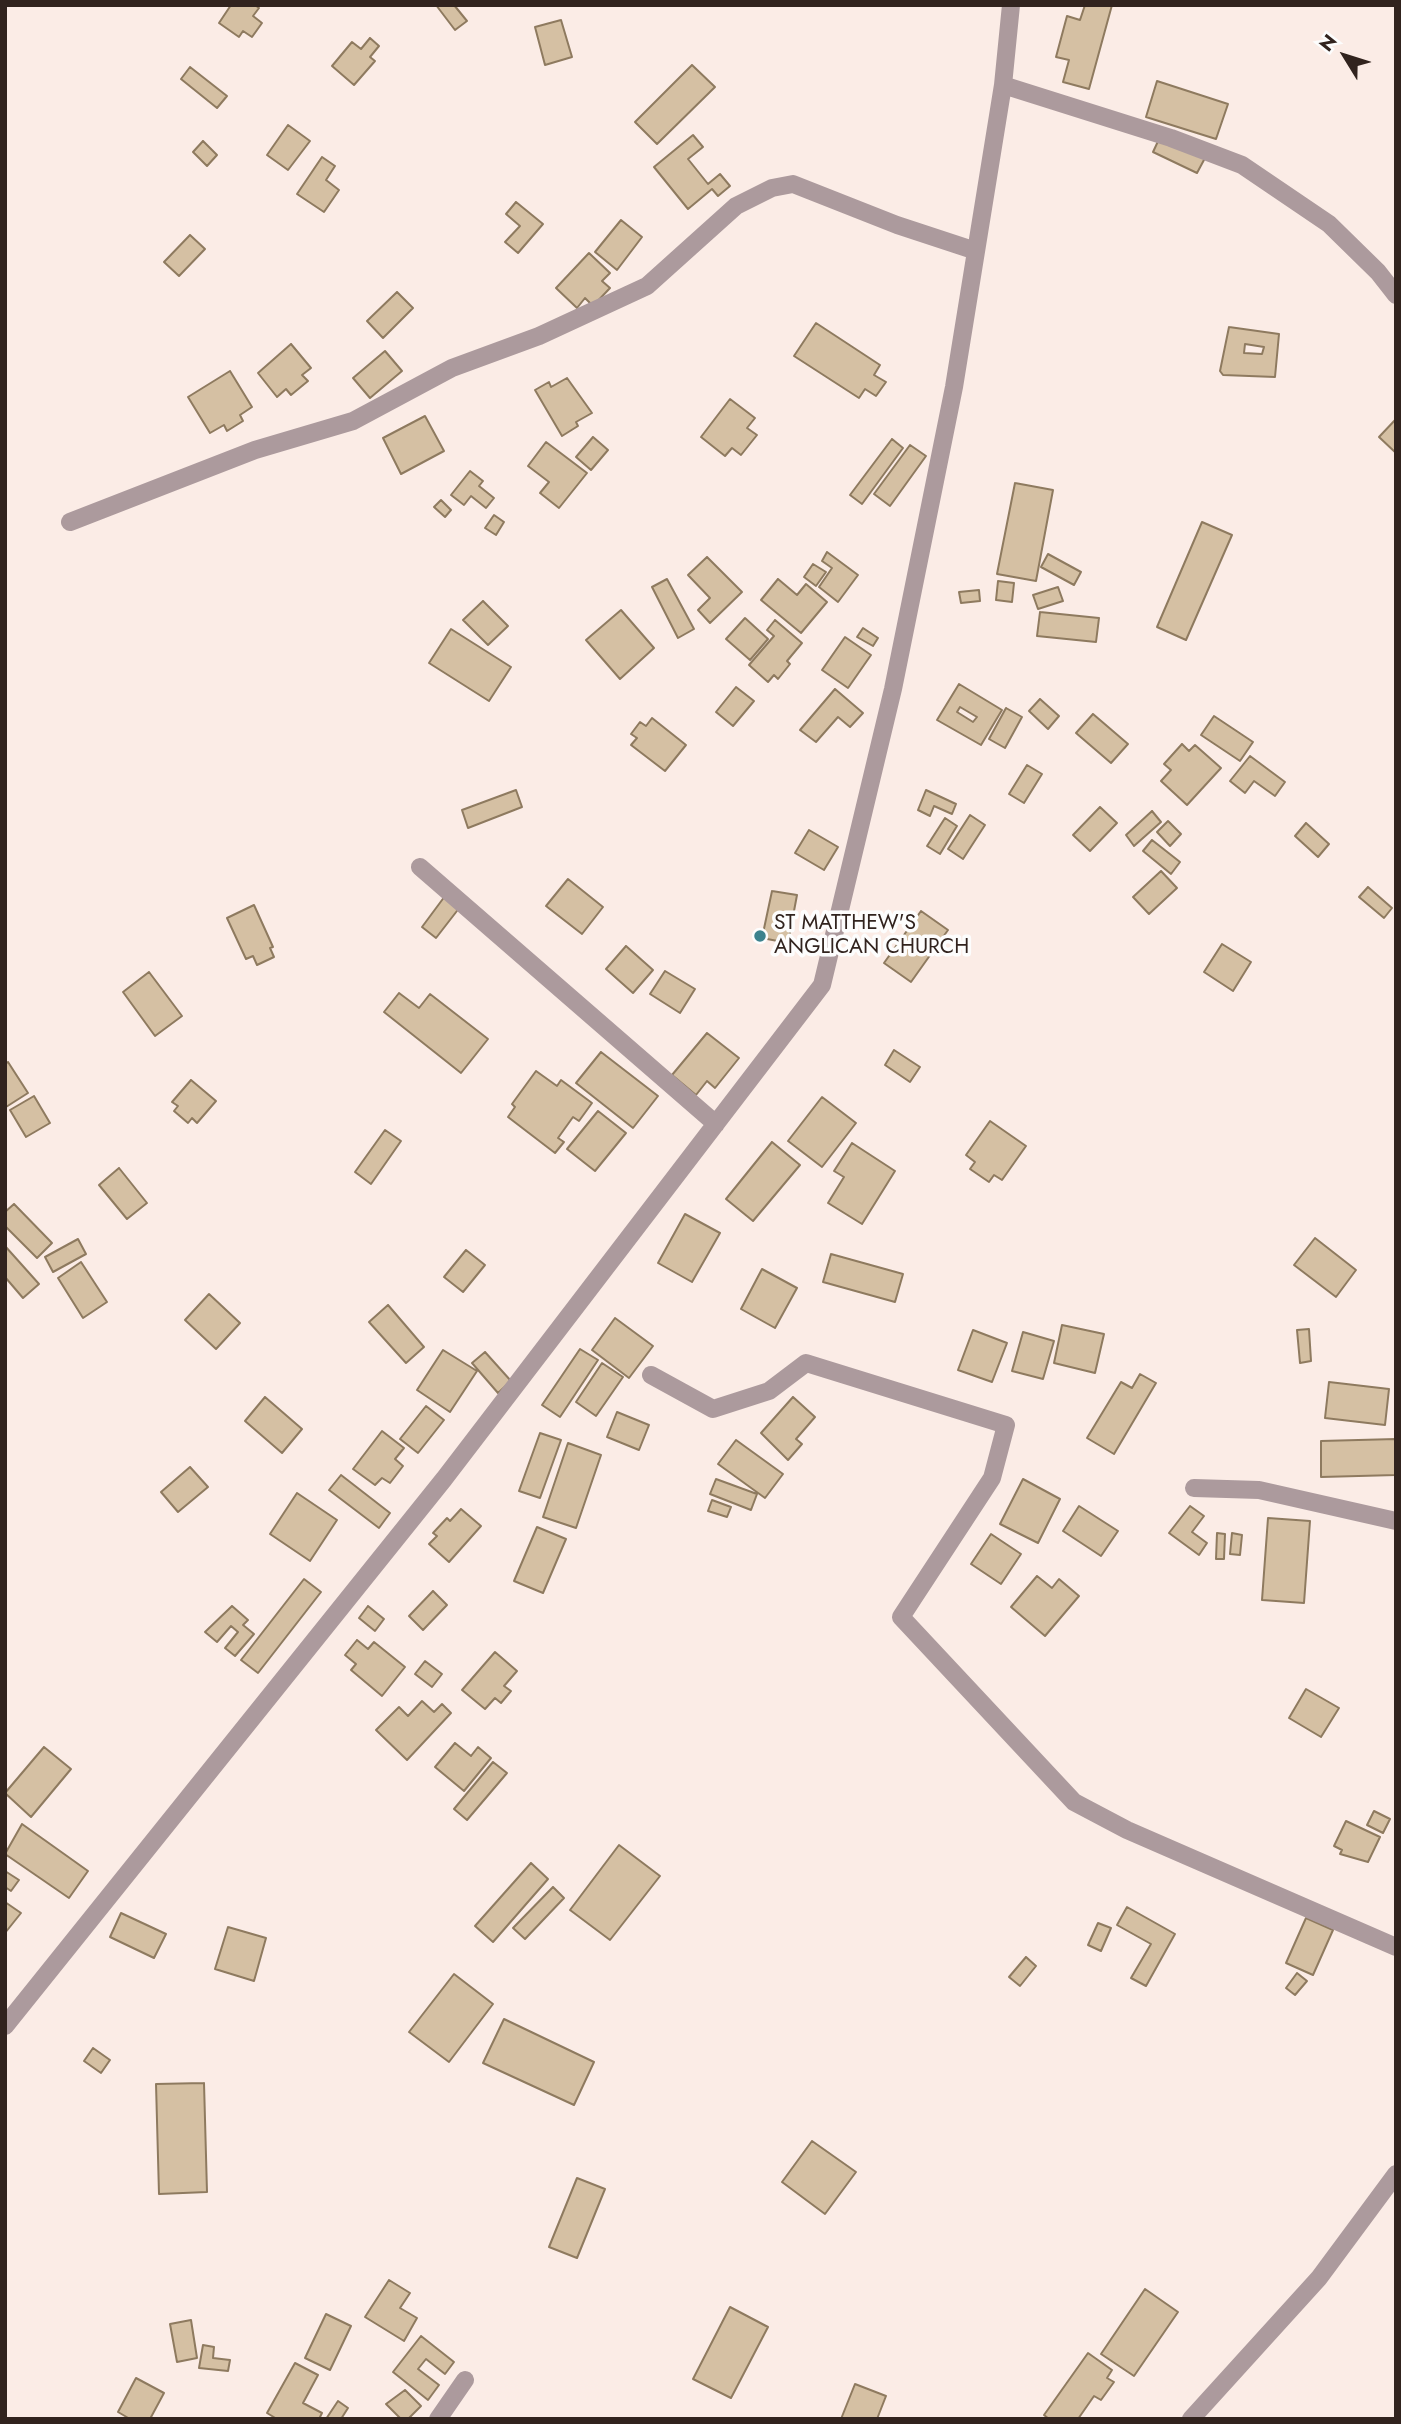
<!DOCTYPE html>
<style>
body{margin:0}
#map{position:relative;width:1401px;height:2424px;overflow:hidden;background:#fbece6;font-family:Jost,sans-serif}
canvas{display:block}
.frame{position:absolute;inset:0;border:7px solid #31231e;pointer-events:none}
.north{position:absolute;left:1310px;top:21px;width:70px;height:70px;-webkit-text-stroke:5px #fdfdfd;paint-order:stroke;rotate:308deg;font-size:19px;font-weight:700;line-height:28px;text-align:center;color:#31231e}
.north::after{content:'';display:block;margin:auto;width:24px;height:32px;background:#31231e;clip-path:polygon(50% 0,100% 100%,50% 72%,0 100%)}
</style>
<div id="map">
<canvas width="1401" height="2424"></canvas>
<div class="frame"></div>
<div class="north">N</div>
</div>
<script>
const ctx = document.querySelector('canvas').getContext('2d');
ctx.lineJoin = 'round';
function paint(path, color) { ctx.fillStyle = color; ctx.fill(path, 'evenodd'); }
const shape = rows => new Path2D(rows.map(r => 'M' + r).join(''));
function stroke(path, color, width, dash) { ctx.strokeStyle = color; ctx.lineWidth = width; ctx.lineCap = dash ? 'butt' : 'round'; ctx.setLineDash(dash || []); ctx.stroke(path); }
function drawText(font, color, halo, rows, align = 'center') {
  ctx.font = font + ' Jost,sans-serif'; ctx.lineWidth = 7; ctx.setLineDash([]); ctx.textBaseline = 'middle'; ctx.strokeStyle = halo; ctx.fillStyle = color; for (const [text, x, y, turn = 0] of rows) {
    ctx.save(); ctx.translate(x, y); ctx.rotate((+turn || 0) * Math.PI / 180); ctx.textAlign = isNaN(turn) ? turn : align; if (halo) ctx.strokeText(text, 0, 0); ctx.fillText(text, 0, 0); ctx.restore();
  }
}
const building = shape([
 [231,5,255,5,259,8,253,16,262,23,252,37,243,31,239,37,219,23,231,5],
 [436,5,454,5,467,21,455,30,436,5],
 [1085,5,1112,5,1089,89,1063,82,1069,60,1056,57,1067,16,1080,20,1085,5],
 [561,20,572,57,545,65,535,27,561,20],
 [370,38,379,46,370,57,375,61,354,85,332,66,352,42,361,49,370,38],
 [692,65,715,87,657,144,635,122,692,65],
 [190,67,227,96,217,108,181,79,190,67],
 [1157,81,1228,104,1216,139,1146,117,1157,81],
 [288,125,310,141,288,170,267,155,288,125],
 [693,135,703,147,688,159,708,184,720,174,730,186,718,196,712,189,688,209,654,167,693,135],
 [1160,137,1205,158,1197,173,1153,152,1160,137],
 [203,141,217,155,207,166,193,152,203,141],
 [322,157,335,166,326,180,339,190,324,212,297,194,322,157],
 [516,202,543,224,518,253,505,242,520,226,506,214,516,202],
 [621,220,642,237,617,270,595,252,621,220],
 [190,235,205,249,179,276,164,262,190,235],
 [589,253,610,273,602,281,610,288,593,306,585,298,577,308,556,288,589,253],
 [397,292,413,308,383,338,367,321,397,292],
 [816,323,880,365,874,375,886,382,876,396,865,389,859,398,794,356,816,323],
 [1229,327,1279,334,1275,377,1223,375,1220,371,1229,327],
 [1245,344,1264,347,1262,354,1244,353,1245,344],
 [291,344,311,368,302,375,308,381,291,395,286,389,277,397,258,373,291,344],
 [385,351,402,371,370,398,353,378,385,351],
 [230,371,252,407,240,415,243,421,227,431,224,425,210,433,188,397,230,371],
 [567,378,592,413,576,422,578,426,562,436,535,390,549,382,551,387,567,378],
 [730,399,755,418,747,428,757,435,741,455,732,448,725,456,701,437,730,399],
 [425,416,444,451,401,474,383,438,425,416],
 [1396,419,1396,453,1379,437,1396,419],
 [593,437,608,450,591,470,576,457,593,437],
 [892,439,903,448,862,504,850,495,892,439],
 [546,442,587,473,559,508,540,493,549,482,528,466,546,442],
 [910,445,926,456,890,506,874,494,910,445],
 [470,471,483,481,479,486,494,498,486,508,471,496,464,505,451,495,470,471],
 [1015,483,1053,490,1036,581,997,574,1015,483],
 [441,500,451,510,445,517,434,507,441,500],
 [494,515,504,522,496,535,485,528,494,515],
 [1202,522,1232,535,1186,640,1157,627,1202,522],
 [827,552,858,575,838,602,819,587,832,568,822,561,827,552],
 [1048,554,1081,572,1074,585,1041,567,1048,554],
 [707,557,742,592,710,623,698,610,710,598,688,575,707,557],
 [813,564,826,572,816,586,804,577,813,564],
 [667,579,694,629,678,638,652,587,667,579],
 [778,579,797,595,806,584,827,602,801,633,761,600,778,579],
 [998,581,1014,583,1012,602,996,600,998,581],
 [1058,587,1063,601,1038,609,1033,595,1058,587],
 [979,590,980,601,961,603,959,592,979,590],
 [483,601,508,626,488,645,463,620,483,601],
 [621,610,654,648,620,679,586,640,621,610],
 [1040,612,1099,618,1096,642,1037,636,1040,612],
 [745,618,768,639,750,660,726,639,745,618],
 [775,620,802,643,787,661,790,664,778,679,774,675,768,682,749,665,774,636,767,630,775,620],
 [863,628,878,638,873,646,857,637,863,628],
 [451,629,511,667,489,701,429,663,451,629],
 [845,637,871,655,848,688,822,670,845,637],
 [959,684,1002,710,981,745,937,720,959,684],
 [960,707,977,717,973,722,957,712,960,707],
 [736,687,754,701,733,726,716,712,736,687],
 [835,689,863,713,850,727,838,717,816,742,800,730,835,689],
 [1040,699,1059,716,1048,729,1029,711,1040,699],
 [1006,708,1022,717,1005,748,989,739,1006,708],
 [1093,714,1128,744,1111,763,1076,733,1093,714],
 [1214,716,1253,742,1240,761,1201,735,1214,716],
 [652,718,686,745,665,771,631,745,637,738,631,734,640,722,646,726,652,718],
 [1182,744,1189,751,1195,745,1221,768,1187,805,1161,781,1171,770,1164,764,1182,744],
 [1250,756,1285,782,1275,796,1254,781,1245,793,1230,781,1250,756],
 [1027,765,1042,774,1024,803,1009,794,1027,765],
 [516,790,522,807,468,828,462,810,516,790],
 [926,790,956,804,952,814,934,806,930,816,918,810,926,790],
 [1100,807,1117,823,1090,851,1073,835,1100,807],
 [1152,811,1161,822,1134,846,1126,835,1152,811],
 [970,815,985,825,963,859,948,849,970,815],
 [945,818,957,826,940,854,927,846,945,818],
 [1168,821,1181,834,1170,846,1157,832,1168,821],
 [1306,823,1329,844,1318,857,1295,836,1306,823],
 [809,830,838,847,824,870,795,853,809,830],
 [1152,840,1180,862,1171,874,1143,851,1152,840],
 [1161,871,1177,888,1149,914,1133,897,1161,871],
 [568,879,603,907,582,934,546,906,568,879],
 [1368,887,1392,908,1384,918,1359,897,1368,887],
 [772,891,797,895,788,943,762,938,772,891],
 [445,896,460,907,436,938,422,927,445,896],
 [254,905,273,947,270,948,274,957,257,965,253,956,246,959,227,918,254,905],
 [921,911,948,930,911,982,884,963,921,911],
 [1222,944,1251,962,1233,991,1204,972,1222,944],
 [626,946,653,970,633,993,606,969,626,946],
 [665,971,695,989,680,1013,650,994,665,971],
 [149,972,182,1016,155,1036,123,992,149,972],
 [399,993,419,1008,430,994,488,1039,461,1073,384,1012,399,993],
 [707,1033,739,1058,715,1088,707,1081,696,1095,672,1075,707,1033],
 [894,1050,920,1067,910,1082,885,1065,894,1050],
 [601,1052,658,1096,633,1128,576,1083,601,1052],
 [8,1062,28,1093,6,1107,5,1064,8,1062],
 [536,1071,557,1086,561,1080,592,1103,579,1121,573,1117,558,1138,564,1142,555,1153,508,1117,515,1107,512,1104,536,1071],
 [191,1080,216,1101,197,1123,192,1118,188,1123,174,1111,178,1106,172,1102,191,1080],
 [34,1096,50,1123,26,1137,10,1110,34,1096],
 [822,1097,856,1123,822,1167,788,1141,822,1097],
 [598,1111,626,1133,595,1171,567,1149,598,1111],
 [990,1121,1026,1146,1002,1180,994,1175,989,1182,970,1169,975,1162,966,1155,990,1121],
 [385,1130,401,1141,371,1184,355,1172,385,1130],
 [772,1142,800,1165,753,1221,726,1199,772,1142],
 [852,1143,895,1171,862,1224,828,1203,844,1177,834,1171,852,1143],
 [119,1168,147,1203,127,1219,99,1185,119,1168],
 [14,1204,52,1243,37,1258,5,1226,5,1212,14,1204],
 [685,1214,720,1233,692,1282,658,1263,685,1214],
 [1315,1238,1356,1270,1336,1297,1294,1265,1315,1238],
 [78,1239,86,1254,53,1272,45,1257,78,1239],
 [5,1246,39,1284,23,1298,5,1277,5,1246],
 [466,1250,485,1265,463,1292,444,1277,466,1250],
 [831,1254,903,1274,895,1302,823,1282,831,1254],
 [81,1262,107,1302,83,1318,58,1278,81,1262],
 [762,1269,797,1288,775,1328,741,1309,762,1269],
 [209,1294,240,1323,216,1349,185,1320,209,1294],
 [388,1305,424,1347,406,1363,369,1322,388,1305],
 [615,1318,653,1346,629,1378,592,1350,615,1318],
 [1062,1325,1104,1334,1095,1373,1054,1363,1062,1325],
 [1309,1329,1311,1361,1300,1363,1297,1330,1309,1329],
 [973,1330,1007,1343,992,1382,958,1370,973,1330],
 [1023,1332,1054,1341,1043,1379,1012,1371,1023,1332],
 [580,1349,598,1360,560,1417,542,1405,580,1349],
 [443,1350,477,1371,450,1412,417,1390,443,1350],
 [485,1352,511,1381,498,1393,472,1363,485,1352],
 [602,1363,623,1377,596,1416,576,1402,602,1363],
 [1140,1374,1156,1383,1114,1454,1087,1438,1121,1382,1132,1388,1140,1374],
 [1329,1382,1389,1389,1385,1425,1325,1418,1329,1382],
 [265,1397,302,1429,282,1453,245,1421,265,1397],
 [793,1397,815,1417,796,1439,802,1444,788,1460,761,1433,793,1397],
 [426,1406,444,1420,418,1453,400,1439,426,1406],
 [617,1412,649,1425,639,1450,607,1437,617,1412],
 [382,1431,404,1448,395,1459,403,1466,390,1483,382,1478,375,1485,353,1469,382,1431],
 [540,1433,561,1440,540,1498,519,1491,540,1433],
 [1396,1439,1396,1475,1321,1477,1321,1441,1396,1439],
 [736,1440,783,1474,765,1498,718,1464,736,1440],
 [568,1443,601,1455,576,1528,543,1517,568,1443],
 [190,1467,208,1487,178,1512,161,1492,190,1467],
 [341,1475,390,1513,379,1528,329,1490,341,1475],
 [716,1479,757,1494,751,1510,710,1494,716,1479],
 [1023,1479,1060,1499,1038,1543,1000,1524,1023,1479],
 [297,1493,337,1520,310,1561,270,1534,297,1493],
 [712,1500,731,1507,727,1517,708,1511,712,1500],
 [1079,1506,1118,1531,1101,1556,1063,1531,1079,1506],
 [1190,1506,1204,1516,1192,1532,1207,1543,1199,1555,1169,1533,1190,1506],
 [461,1509,481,1526,449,1562,429,1544,437,1536,433,1533,447,1518,450,1521,461,1509],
 [1268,1518,1310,1521,1304,1603,1262,1600,1268,1518],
 [537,1527,566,1539,543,1593,514,1581,537,1527],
 [1217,1533,1225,1534,1224,1559,1216,1559,1217,1533],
 [1232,1533,1242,1535,1240,1555,1230,1554,1232,1533],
 [991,1534,1021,1554,1001,1584,971,1564,991,1534],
 [1037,1576,1052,1588,1059,1579,1079,1596,1045,1636,1011,1607,1037,1576],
 [304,1579,321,1592,258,1673,241,1660,304,1579],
 [433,1591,447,1605,423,1630,409,1616,433,1591],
 [232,1606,248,1620,243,1625,254,1634,235,1656,225,1648,238,1632,231,1626,217,1642,205,1632,232,1606],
 [368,1606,384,1619,375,1631,359,1618,368,1606],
 [357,1640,368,1649,374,1642,405,1667,382,1696,351,1670,356,1664,345,1655,357,1640],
 [495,1652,517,1671,504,1686,511,1691,501,1703,495,1698,485,1709,462,1690,495,1652],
 [425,1661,442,1674,432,1687,415,1674,425,1661],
 [1306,1689,1339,1708,1321,1737,1289,1718,1306,1689],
 [422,1701,434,1712,442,1704,451,1713,407,1760,376,1730,399,1707,408,1716,422,1701],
 [455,1743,471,1756,478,1747,491,1758,464,1791,435,1767,455,1743],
 [44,1747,71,1769,31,1817,5,1793,44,1747],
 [493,1762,507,1773,467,1820,454,1809,493,1762],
 [1374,1811,1390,1819,1383,1833,1367,1825,1374,1811],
 [1346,1821,1380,1837,1368,1862,1340,1854,1342,1850,1334,1846,1346,1821],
 [22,1824,88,1871,69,1898,5,1854,22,1824],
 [619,1845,660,1876,610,1940,570,1910,619,1845],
 [531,1863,548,1879,493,1942,475,1926,531,1863],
 [5,1871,19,1880,11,1891,5,1887,5,1871],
 [553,1887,564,1898,525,1939,513,1928,553,1887],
 [5,1902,21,1913,5,1933,5,1902],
 [1127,1907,1175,1934,1146,1986,1131,1978,1151,1944,1117,1925,1127,1907],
 [121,1913,166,1934,154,1958,110,1937,121,1913],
 [1306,1918,1333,1930,1313,1975,1286,1963,1306,1918],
 [1098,1923,1111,1928,1101,1951,1088,1945,1098,1923],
 [228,1927,266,1938,254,1981,215,1969,228,1927],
 [1026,1957,1036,1966,1020,1986,1009,1977,1026,1957],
 [1297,1973,1307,1981,1295,1995,1286,1988,1297,1973],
 [454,1974,493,2004,449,2062,409,2032,454,1974],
 [504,2019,594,2062,574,2105,483,2063,504,2019],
 [93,2048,110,2060,101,2073,84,2061,93,2048],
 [204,2083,207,2192,159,2194,156,2084,204,2083],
 [812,2141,856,2172,825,2214,782,2182,812,2141],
 [577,2178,605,2189,577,2258,549,2247,577,2178],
 [389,2280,410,2293,400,2308,417,2318,404,2341,365,2317,389,2280],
 [1145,2289,1178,2312,1134,2376,1101,2354,1145,2289],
 [730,2307,768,2327,731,2398,693,2379,730,2307],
 [326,2314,351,2326,330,2370,305,2358,326,2314],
 [191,2320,197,2358,177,2362,170,2324,191,2320],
 [421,2336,454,2362,445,2374,426,2359,418,2369,439,2385,428,2400,393,2372,421,2336],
 [203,2345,214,2347,213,2358,230,2360,228,2371,199,2368,203,2345],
 [1088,2353,1112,2370,1107,2378,1114,2382,1101,2400,1094,2396,1078,2419,1049,2419,1044,2415,1088,2353],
 [295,2363,318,2375,303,2403,322,2413,319,2419,277,2419,267,2413,295,2363],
 [136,2378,164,2393,150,2419,130,2419,118,2412,136,2378],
 [855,2384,886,2396,877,2419,841,2419,855,2384],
 [405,2390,421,2406,408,2419,401,2419,386,2404,405,2390],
 [338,2401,348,2408,341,2419,326,2419,338,2401]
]);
const street = shape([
 [1003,85,1171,138,1242,165,1329,224,1378,272,1396,295],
 [70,522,255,450,353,421,452,368,539,336,647,286,736,206,772,188,793,184,897,225,976,251],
 [420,867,716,1124],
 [651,1375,713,1409,769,1391,806,1363,1006,1425,992,1478,901,1617,1074,1802,1127,1830,1396,1947],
 [1194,1488,1259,1490,1396,1521],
 [5,2026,444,1479,822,985,893,689,954,387,1003,85,1011,5],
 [438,2419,465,2380],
 [1191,2419,1319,2278,1396,2174]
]);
const markers = [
 [760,936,7,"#3c828d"]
];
const poiNames = [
 ["ST MATTHEW'S",774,924],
 ["ANGLICAN CHURCH",774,948]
];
paint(building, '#d5c0a3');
stroke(building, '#8e7a5f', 2);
stroke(street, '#ac9a9d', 18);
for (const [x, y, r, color] of markers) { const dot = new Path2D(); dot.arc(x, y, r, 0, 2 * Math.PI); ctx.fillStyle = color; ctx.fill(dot); stroke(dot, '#fdfdfd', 2.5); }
drawText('21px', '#31231e', '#fdfdfd', poiNames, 'left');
</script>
